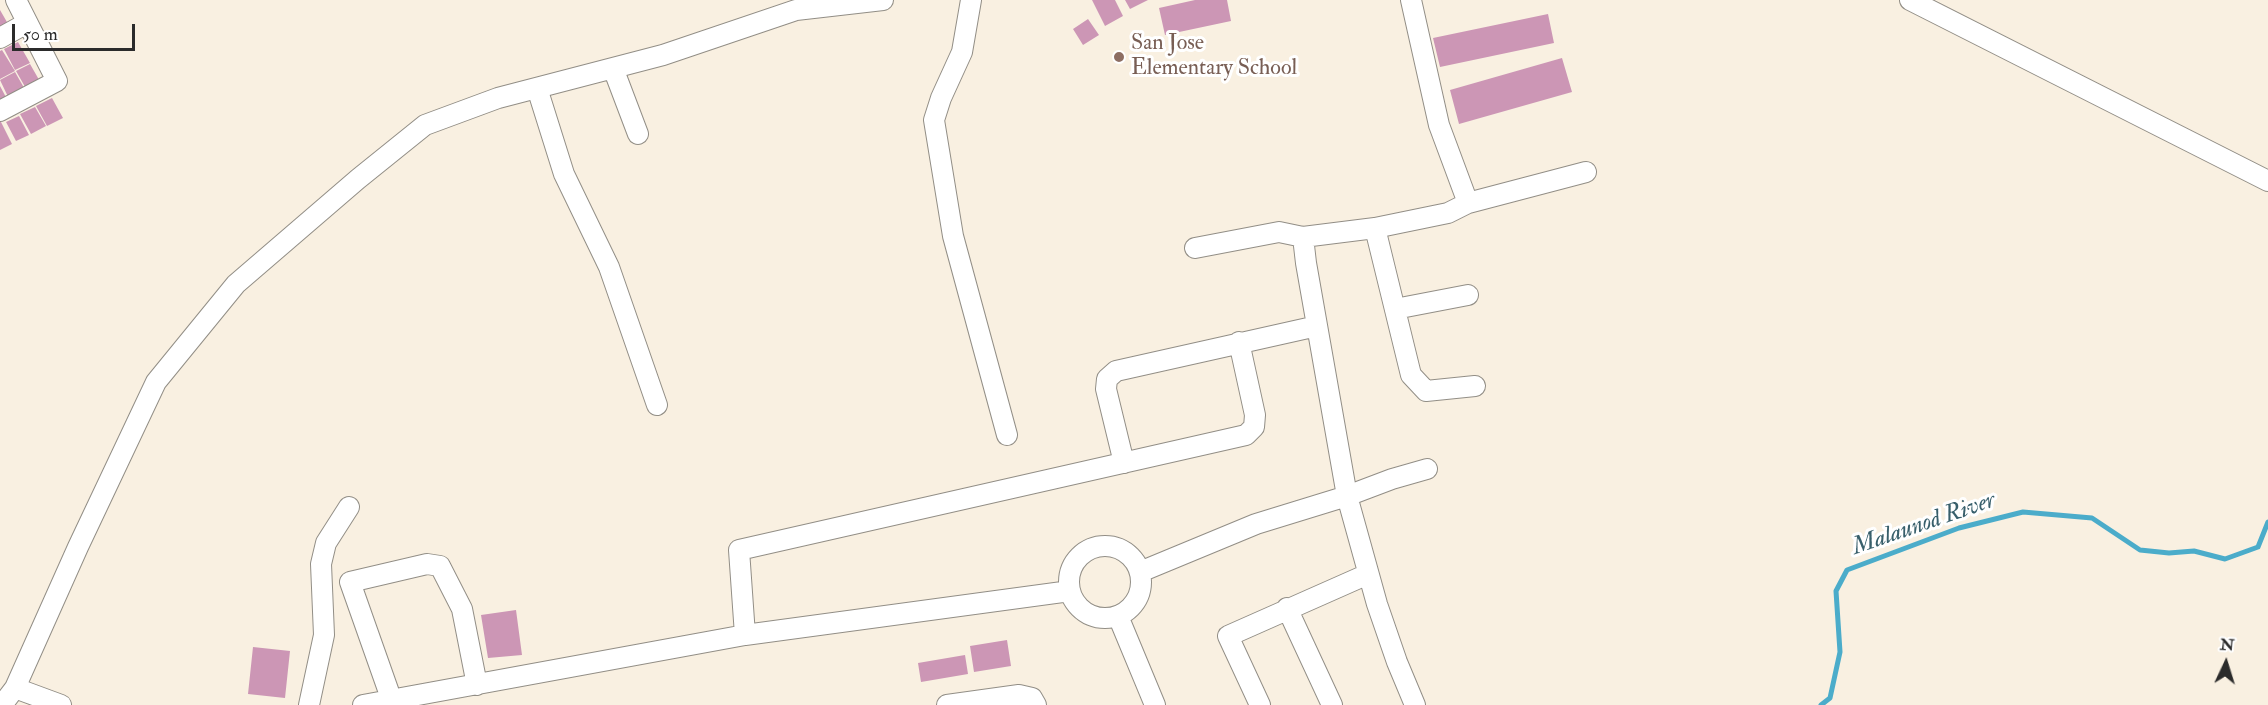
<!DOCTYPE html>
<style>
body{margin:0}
#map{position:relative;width:2268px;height:705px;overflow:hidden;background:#f9f0e1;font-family:"IM FELL Double Pica",serif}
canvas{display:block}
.north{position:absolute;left:2196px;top:633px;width:60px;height:60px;-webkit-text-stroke:4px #fff;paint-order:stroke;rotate:4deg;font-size:16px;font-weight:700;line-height:24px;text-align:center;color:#2b2b2b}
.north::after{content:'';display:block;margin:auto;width:21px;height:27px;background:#2b2b2b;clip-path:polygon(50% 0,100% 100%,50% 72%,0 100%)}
.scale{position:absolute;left:12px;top:24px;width:123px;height:27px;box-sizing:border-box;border:3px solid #2b2b2b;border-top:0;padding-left:8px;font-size:18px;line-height:21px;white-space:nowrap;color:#2b2b2b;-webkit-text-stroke:4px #fff;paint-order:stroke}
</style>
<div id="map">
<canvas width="2268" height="705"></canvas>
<div class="north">N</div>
<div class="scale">50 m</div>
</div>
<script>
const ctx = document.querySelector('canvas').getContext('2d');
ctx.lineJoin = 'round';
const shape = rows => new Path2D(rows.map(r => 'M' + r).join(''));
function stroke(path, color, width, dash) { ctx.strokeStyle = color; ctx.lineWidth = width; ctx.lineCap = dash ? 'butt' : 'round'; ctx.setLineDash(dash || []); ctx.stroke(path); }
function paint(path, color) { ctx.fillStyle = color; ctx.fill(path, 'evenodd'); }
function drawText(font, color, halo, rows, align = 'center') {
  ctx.font = font + ' "IM FELL Double Pica",serif'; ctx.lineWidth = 6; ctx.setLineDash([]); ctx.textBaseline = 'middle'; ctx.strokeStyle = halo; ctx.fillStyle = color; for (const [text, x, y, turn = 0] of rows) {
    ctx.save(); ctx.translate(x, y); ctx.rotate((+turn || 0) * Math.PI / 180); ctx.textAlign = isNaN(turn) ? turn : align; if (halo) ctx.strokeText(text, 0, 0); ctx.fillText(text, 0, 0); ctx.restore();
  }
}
const stream = shape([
 [1821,705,1830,698,1840,652,1836,591,1847,570,1959,528,2023,512,2092,518,2140,550,2169,553,2194,551,2225,559,2258,547,2268,522]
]);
const building = shape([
 [1092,0,1115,0,1123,16,1105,26],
 [1125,0,1148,0,1130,9],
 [1195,0,1227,0,1231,21,1165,35,1159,8],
 [0,10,11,29,0,34],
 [1548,14,1554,43,1440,67,1433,38],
 [1088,19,1099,35,1083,45,1073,29],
 [18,42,30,63,15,70,4,49],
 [2,50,15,71,0,79,0,51],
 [1562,58,1572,92,1459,124,1450,90],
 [30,64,42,85,28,92,16,71],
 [15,72,27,93,10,101,0,80],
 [0,86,8,101,0,105],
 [52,98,63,118,47,126,36,106],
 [35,107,46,126,31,134,20,114],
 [19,116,29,135,16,141,6,122],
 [0,120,12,144,0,150],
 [516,610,522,655,488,658,481,615],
 [1007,640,1011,666,974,672,970,646],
 [253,647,290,651,285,698,248,694],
 [965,655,968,674,921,682,918,663]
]);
const minor = shape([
 [971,0,962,52,941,98,934,120,953,236,1007,435],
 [1910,0,2268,181],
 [0,38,27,23],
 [613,68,638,134],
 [537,88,564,174,609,267,657,405],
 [0,111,57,81,16,0],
 [1468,203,1586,172],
 [1375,228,1411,375,1426,391,1475,386],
 [1303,237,1375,228,1448,213,1468,203,1439,125,1411,0],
 [1195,248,1279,232,1303,237,1306,263,1347,496,1377,604,1397,662,1415,705],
 [1395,309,1468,295],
 [1124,463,1106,389,1107,379,1116,371,1317,326],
 '1069 582a36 36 0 1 1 72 0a36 36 0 1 1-72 0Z',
 [1140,572,1256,524,1347,496,1392,479,1427,469],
 [1287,608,1332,705],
 [1118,616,1155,705],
 [745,635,739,550,1246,435,1254,427,1255,415,1239,342],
 [15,688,61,705],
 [392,701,350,582,427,564,440,566,462,609,477,685],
 [2,705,15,688,78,547,156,382,236,284,358,179,425,125,498,98,663,55,796,10,883,0],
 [309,705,324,635,321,564,326,543,349,507],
 [363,705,745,635,1070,591],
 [947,705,1019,695,1032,698,1036,705],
 [1260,705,1228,636,1368,574]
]);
const markers = [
 [1119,57,6,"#8d6e63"]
];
const educationNames = [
 ["San Jose",1131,44],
 ["Elementary School",1131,69]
];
const waterNames = [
 ["Malaunod River",1924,525,-19]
];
stroke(stream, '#4bacca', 5);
paint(building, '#cc96b5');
stroke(minor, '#928e86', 22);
stroke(minor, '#fff', 20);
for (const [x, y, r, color] of markers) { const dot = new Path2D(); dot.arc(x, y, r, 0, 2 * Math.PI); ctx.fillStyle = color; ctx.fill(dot); stroke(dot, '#fff', 2); }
drawText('22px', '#785e54', '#fff', educationNames, 'left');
drawText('italic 24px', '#385f6b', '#fff', waterNames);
</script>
